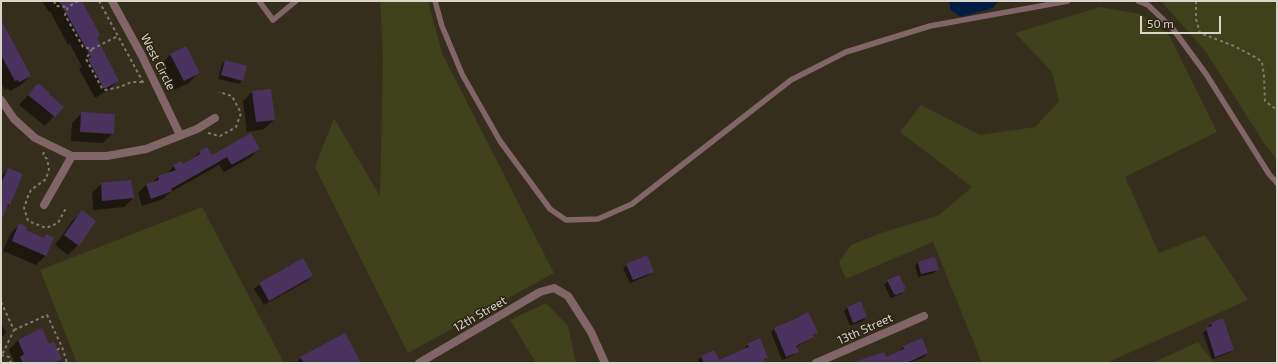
<!DOCTYPE html>
<style>
body{margin:0}
#map{position:relative;width:1278px;height:364px;overflow:hidden;background:#352e1d;font-family:"Exo 2",sans-serif}
canvas{display:block}
.frame{position:absolute;inset:0;border:2px solid #d9d5ca;pointer-events:none}
.scale{position:absolute;left:1140px;top:16px;width:81px;height:18px;box-sizing:border-box;border:2px solid #d9d5ca;border-top:0;padding-left:5px;font-size:12px;line-height:14px;white-space:nowrap;color:#d9d5ca;-webkit-text-stroke:3px #2b2414;paint-order:stroke}
</style>
<div id="map">
<canvas width="1278" height="364"></canvas>
<div class="frame"></div>
<div class="scale">50 m</div>
</div>
<script>
const ctx = document.querySelector('canvas').getContext('2d');
ctx.lineJoin = 'round';
function paint(path, color) { ctx.fillStyle = color; ctx.fill(path, 'evenodd'); }
const shape = rows => new Path2D(rows.map(r => 'M' + r).join(''));
function stroke(path, color, width, dash) { ctx.strokeStyle = color; ctx.lineWidth = width; ctx.lineCap = dash ? 'butt' : 'round'; ctx.setLineDash(dash || []); ctx.stroke(path); }
function drawText(font, color, halo, rows, align = 'center') {
  ctx.font = font + ' "Exo 2",sans-serif'; ctx.lineWidth = 3; ctx.setLineDash([]); ctx.textBaseline = 'middle'; ctx.strokeStyle = halo; ctx.fillStyle = color; for (const [text, x, y, turn = 0] of rows) {
    ctx.save(); ctx.translate(x, y); ctx.rotate((+turn || 0) * Math.PI / 180); ctx.textAlign = isNaN(turn) ? turn : align; if (halo) ctx.strokeText(text, 0, 0); ctx.fillText(text, 0, 0); ctx.restore();
  }
}
const green = shape([
 [380,1,428,1,442,53,554,273,408,353,315,167,334,118,380,196,383,59],
 [1161,1,1277,1,1277,161,1264,143,1206,52],
 [1100,7,1140,14,1169,35,1217,132,1125,177,1159,253,1205,235,1248,300,1106,363,982,363,933,242,846,279,839,262,851,245,881,233,939,215,972,187,900,132,921,105,980,135,1035,127,1059,101,1052,72,1015,33],
 [202,207,284,363,77,363,40,270],
 [546,303,568,326,576,363,536,363,510,320],
 [1198,342,1214,363,1152,363]
]);
const water = shape([
 [948,1,998,1,993,8,961,17,955,13,950,9,950,5]
]);
const shadow = shape([
 [42,1,74,1,118,81,108,90,95,98,79,69,82,67,70,44,68,45,50,11,49,12],
 [1,18,30,76,21,85,10,91,8,88,5,90,1,82],
 [185,47,198,73,189,83,174,90,161,64,170,55],
 [225,61,242,81,239,84,218,79,222,64],
 [38,84,47,94,62,107,45,126,19,105],
 [252,92,274,120,264,129,247,132,243,101],
 [82,113,113,133,103,143,71,141,72,123],
 [206,148,211,156,259,148,251,157,224,172,219,165,169,193,163,199,142,206,138,193,146,185,152,183,158,177,166,174,174,166,182,165,192,160,199,152],
 [8,169,22,174,9,205,1,213,1,176],
 [101,184,133,198,124,207,93,210,92,193],
 [82,212,78,245,68,255,55,245,72,221],
 [19,225,25,231,43,239,46,236,45,256,36,265,3,251,10,234],
 [918,262,938,269,934,273,918,277,915,266],
 [627,265,653,271,649,275,630,283,623,269],
 [312,276,307,281,264,305,254,289,260,284],
 [888,281,903,289,904,290,901,294,891,298,884,285],
 [860,302,866,317,863,321,850,326,844,311,847,308],
 [1,323,6,333,1,338],
 [1212,323,1233,350,1229,353,1212,359,1203,333,1209,328,1208,327],
 [775,328,817,332,809,340,796,347,797,351,794,355,782,360,771,332],
 [41,330,48,345,61,359,57,363,15,363,9,350,18,340],
 [921,339,927,353,924,357,909,363,866,363,885,359,900,352,900,351,903,347],
 [748,344,767,357,762,363,699,363,698,360,701,357,718,361,746,350,745,348],
 [301,358,360,363,296,363]
]);
const building = shape([
 [59,1,82,1,100,35,97,38,119,81,104,89,88,59,91,57],
 [1,19,31,76,19,82,18,80,15,81,1,55],
 [186,46,200,73,184,81,170,54],
 [225,60,247,66,243,81,221,75],
 [38,83,49,92,49,94,64,107,55,117,28,95],
 [271,89,275,120,256,122,252,91],
 [81,112,115,114,114,134,80,132],
 [251,133,260,149,233,164,231,164,227,157,171,189,172,191,151,199,146,184,159,180,158,176,176,170,173,165,181,161,183,164,200,154,199,151,207,147,212,155],
 [8,168,23,174,10,205,8,204,2,219,1,183],
 [131,180,134,198,102,201,101,183],
 [82,210,96,221,79,246,64,235],
 [19,223,27,227,26,230,44,238,46,234,54,238,46,256,12,241],
 [647,255,654,272,633,280,626,264],
 [934,257,934,258,935,257,939,270,921,274,918,262],
 [303,258,313,276,269,301,259,283],
 [899,275,906,288,904,289,905,291,896,295,894,294,887,280],
 [861,301,867,317,853,323,847,307],
 [808,312,818,333,813,335,814,337,796,346,799,352,786,357,774,328,793,320],
 [1223,318,1234,350,1215,357,1206,328,1212,326,1211,323],
 [42,328,49,344,54,342,62,359,54,363,23,363,20,357,24,354,18,340],
 [345,333,361,363,304,363,300,357],
 [760,338,768,358,764,359,765,361,761,363,704,363,701,356,714,350,719,360,749,347,747,344],
 [922,338,928,353,907,363,856,363,855,362,884,352,886,357,904,349,903,346]
]);
const path = shape([
 [54,1,56,6,68,7],
 [78,1,68,7,65,15,83,47,92,49,118,36],
 [99,1,144,84],
 [1196,1,1196,19,1200,33,1234,46,1255,57,1262,62,1264,76,1265,101,1277,110],
 [92,49,86,59,102,88,105,90,120,87,131,82,142,82],
 [208,133,220,136,236,127,241,113,232,96,219,92],
 [44,152,43,155,47,159,49,169,46,179,31,190,28,196,24,208,28,221,46,228,58,223,66,208],
 [1,302,14,330,2,355],
 [14,330,47,315,62,347,67,363],
 [57,350,62,347],
 [1,355,9,357,11,363]
]);
const lane = shape([
 [259,1,273,20,296,1],
 [435,1,442,26,462,74,500,141,550,209,566,220,598,219,632,204,791,80,846,52,930,26,1068,1],
 [1138,1,1148,5,1173,29,1206,74,1269,174,1277,183]
]);
const street = shape([
 [112,1,142,56,180,135],
 [1,100,14,119,35,138,72,156],
 [44,205,72,156,107,156,146,149,197,129,215,118],
 [419,363,540,292,554,288,568,296,591,332,605,363],
 [816,363,924,316]
]);
const streetNames = [
 ["West Circle",158,62,63],
 ["12th Street",480,314,-30],
 ["13th Street",865,329,-24]
];
paint(green, '#3e4119');
paint(water, '#021c43');
paint(shadow, '#0007');
paint(building, '#4a325f');
stroke(path, '#7f7a6b', 2, [3, 3]);
stroke(lane, '#816568', 5.5);
stroke(street, '#816568', 8);
drawText('12px', '#d9d5ca', '#2b2414', streetNames);
</script>
